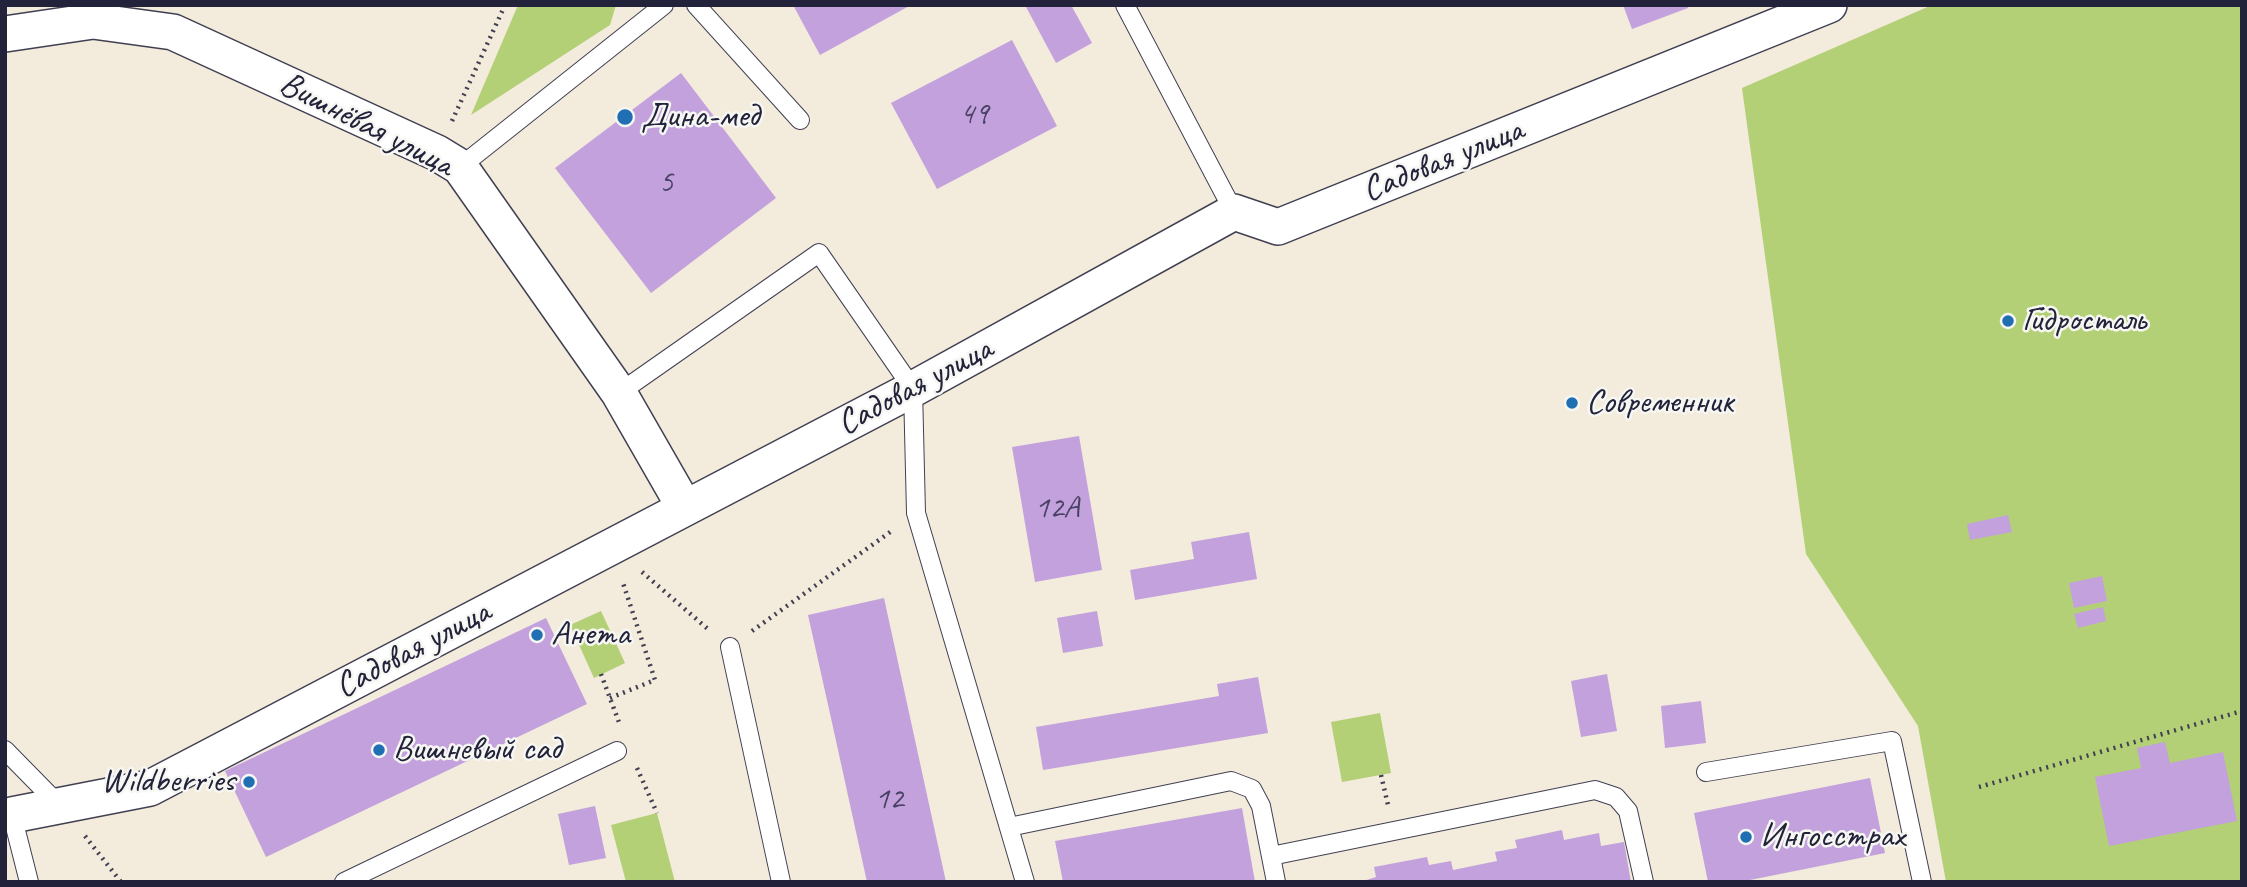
<!DOCTYPE html>
<meta charset="utf-8">
<style>
body{margin:0}
#map{position:relative;width:2247px;height:887px;overflow:hidden;background:#f3ebdb;font-family:Caveat,sans-serif}
canvas{display:block}
.frame{position:absolute;inset:0;border:7px solid #22223b;pointer-events:none}
</style>
<div id="map">
<canvas width="2247" height="887"></canvas>
<div class="frame"></div>
</div>
<script>
const ctx = document.querySelector('canvas').getContext('2d');
ctx.lineJoin = 'round';
function paint(path, color) { ctx.fillStyle = color; ctx.fill(path, 'evenodd'); }
const shape = rows => new Path2D(rows.map(r => 'M' + r).join(''));
function stroke(path, color, width, dash) { ctx.strokeStyle = color; ctx.lineWidth = width; ctx.lineCap = dash ? 'butt' : 'round'; ctx.setLineDash(dash || []); ctx.stroke(path); }
function drawText(font, color, halo, rows, align = 'center') {
  ctx.font = font + ' Caveat,sans-serif'; ctx.lineWidth = 5; ctx.setLineDash([]); ctx.textBaseline = 'middle'; ctx.strokeStyle = halo; ctx.fillStyle = color; for (const [text, x, y, turn = 0] of rows) {
    ctx.save(); ctx.translate(x, y); ctx.rotate((+turn || 0) * Math.PI / 180); ctx.textAlign = isNaN(turn) ? turn : align; if (halo) ctx.strokeText(text, 0, 0); ctx.fillText(text, 0, 0); ctx.restore();
  }
}
const green = shape([
 [518,5,616,5,610,25,471,115],
 [1932,5,2242,5,2242,882,1946,882,1918,726,1806,554,1742,88],
 [601,611,625,663,594,678,570,625],
 [1380,713,1391,773,1342,782,1331,722],
 [657,813,675,882,626,882,611,825]
]);
const building = shape([
 [793,5,911,5,820,55],
 [1025,5,1071,5,1092,43,1056,63],
 [1623,5,1687,5,1688,8,1632,29],
 [1012,40,1057,126,937,189,891,103],
 [681,73,776,198,651,293,555,168],
 [1079,436,1102,570,1035,582,1012,447],
 [2008,515,2012,532,1970,540,1967,524],
 [1249,532,1257,579,1135,600,1130,570,1194,559,1191,542],
 [2102,576,2107,601,2074,608,2069,583],
 [884,598,946,882,867,882,831,718,808,615],
 [2103,607,2106,621,2078,628,2074,614],
 [1097,611,1103,646,1063,653,1057,618],
 [546,618,587,704,266,857,225,771],
 [1607,674,1617,731,1581,737,1571,681],
 [1258,677,1268,733,1043,770,1036,727,1219,696,1217,684],
 [1701,701,1706,743,1665,748,1661,706],
 [2165,742,2170,763,2223,752,2237,821,2109,846,2095,777,2141,768,2137,748],
 [1870,778,1885,853,1740,882,1708,882,1694,813],
 [595,806,606,858,569,865,558,814],
 [1242,808,1255,882,1063,882,1055,841],
 [1562,830,1564,840,1599,833,1601,846,1624,842,1631,882,1360,882,1376,877,1374,867,1427,857,1429,865,1451,861,1453,870,1497,861,1495,852,1517,848,1515,840]
]);
const path = shape([
 [452,121,505,5],
 [642,572,709,630],
 [752,631,893,530],
 [601,674,620,725],
 [610,698,655,680,622,580],
 [637,768,657,813],
 [1381,775,1388,805],
 [1979,787,2242,711],
 [85,836,121,882]
]);
const service = shape([
 [696,5,800,120],
 [1125,5,1234,212],
 [460,167,664,5],
 [619,393,819,253,913,389,916,513,1025,882],
 [730,647,781,882],
 [5,750,60,806],
 [1706,772,1892,741,1922,882],
 [7,816,12,815,29,882],
 [1009,827,1231,781,1252,789,1261,806,1276,882],
 [1271,856,1595,790,1616,797,1628,811,1644,882],
 [344,882,617,751]
]);
const minor = shape([
 [5,34,93,21,173,32,437,153,460,167,619,393,685,508],
 [12,815,150,788,913,389,1234,212,1278,227,1829,5]
]);
const markers = [
 [625,117,9,"#1f6fb2"],
 [2008,321,7,"#1f6fb2"],
 [1572,403,7,"#1f6fb2"],
 [537,635,7,"#1f6fb2"],
 [379,750,7,"#1f6fb2"],
 [249,782,7,"#1f6fb2"],
 [1746,837,7,"#1f6fb2"]
];
const numberNames = [
 ["49",974,115],
 ["5",666,183],
 ["12А",1057,509],
 ["12",889,800]
];
const poiNames = [
 ["Дина-мед",641,117],
 ["Гидросталь",2022,321],
 ["Современник",1586,403],
 ["Анета",551,635],
 ["Вишневый сад",393,750],
 ["Wildberries",235,782,"right"],
 ["Ингосстрах",1760,837]
];
const streetNames = [
 ["Вишнёвая улица",366,125,27],
 ["Садовая улица",1443,161,-22],
 ["Садовая улица",915,387,-28],
 ["Садовая улица",413,650,-28]
];
paint(green, '#b3d076');
paint(building, '#c2a1dd');
stroke(service, '#414053', 20);
stroke(minor, '#414053', 38);
stroke(path, '#414053', 4.5, [2, 5]);
stroke(service, '#fff', 18);
stroke(minor, '#fff', 35);
for (const [x, y, r, color] of markers) { const dot = new Path2D(); dot.arc(x, y, r, 0, 2 * Math.PI); ctx.fillStyle = color; ctx.fill(dot); stroke(dot, '#f6f6f2', 2.5); }
drawText('32px', '#4a4264', null, numberNames);
drawText('35px', '#22223b', '#f6f6f2', poiNames, 'left');
drawText('35px', '#22223b', '#f6f6f2', streetNames);
</script>
